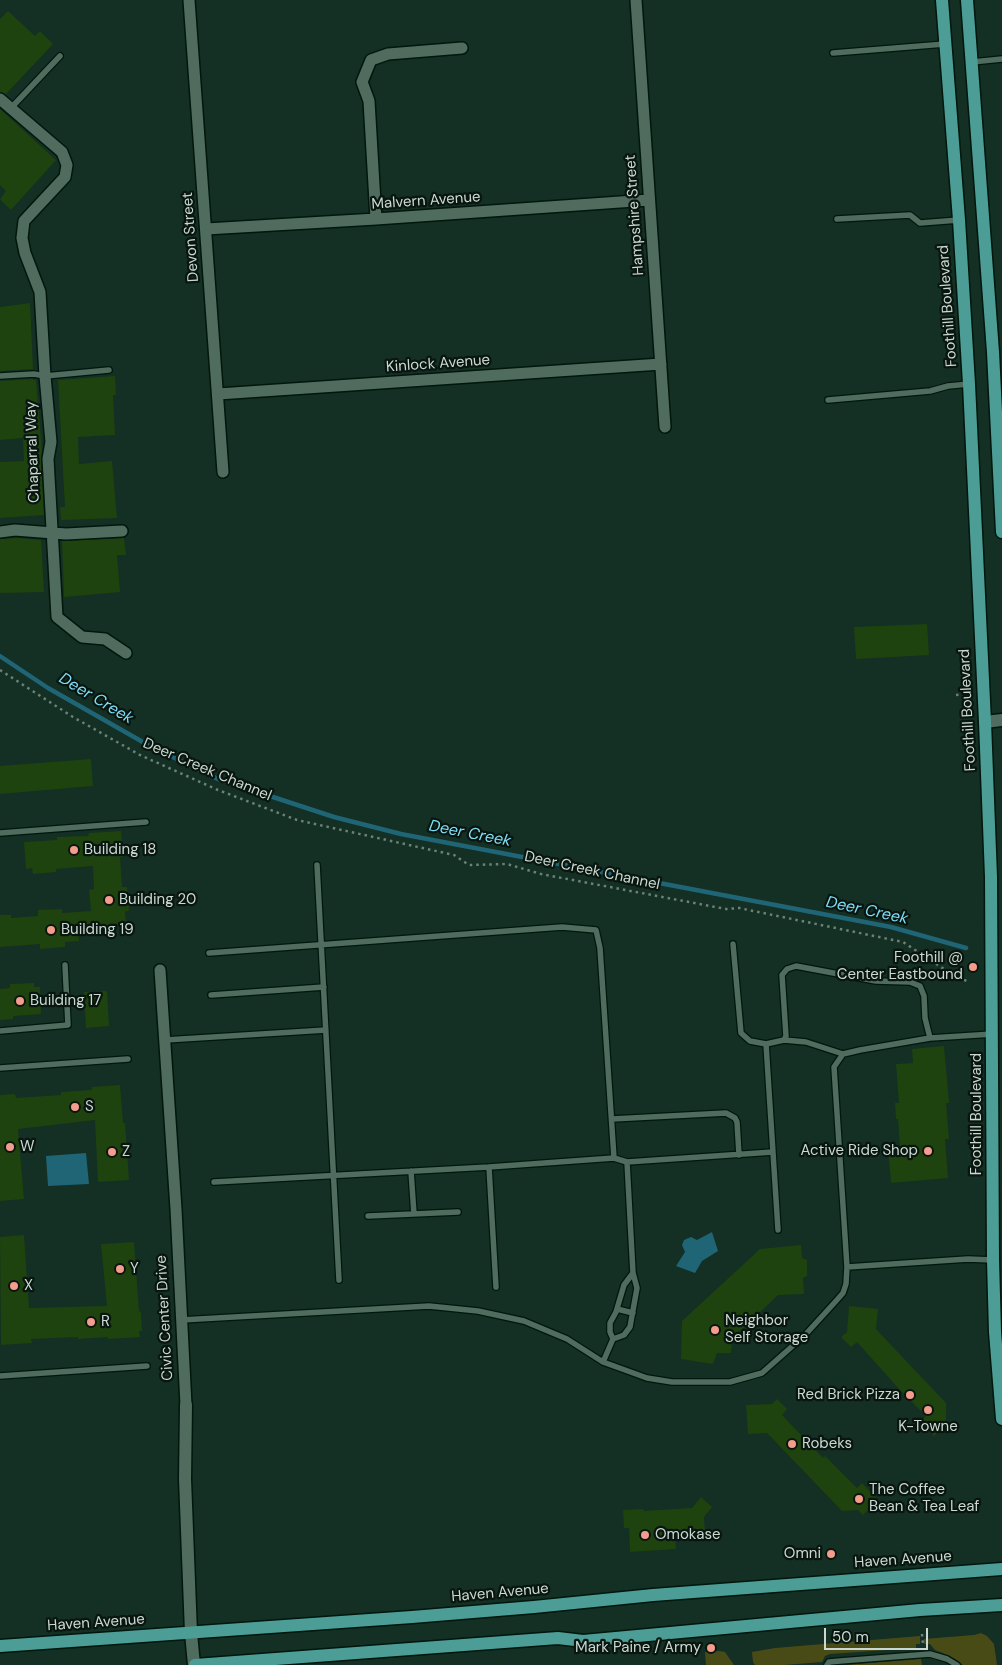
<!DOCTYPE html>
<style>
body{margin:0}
#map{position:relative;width:1002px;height:1665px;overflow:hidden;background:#142f24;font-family:"DM Sans",sans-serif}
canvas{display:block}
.scale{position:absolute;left:824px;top:1628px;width:104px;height:22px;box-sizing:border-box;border:2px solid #c9d9d1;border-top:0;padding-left:6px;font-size:15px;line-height:18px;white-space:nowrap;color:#c9d9d1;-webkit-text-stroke:4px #09150f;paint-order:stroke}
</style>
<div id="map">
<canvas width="1002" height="1665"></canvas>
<div class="scale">50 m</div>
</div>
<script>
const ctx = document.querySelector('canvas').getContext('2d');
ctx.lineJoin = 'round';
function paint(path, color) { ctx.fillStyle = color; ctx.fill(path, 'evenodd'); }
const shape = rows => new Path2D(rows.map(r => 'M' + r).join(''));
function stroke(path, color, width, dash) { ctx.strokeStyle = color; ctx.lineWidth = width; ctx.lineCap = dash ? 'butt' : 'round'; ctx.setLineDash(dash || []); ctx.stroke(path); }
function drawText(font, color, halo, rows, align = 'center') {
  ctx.font = font + ' "DM Sans",sans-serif'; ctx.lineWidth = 4.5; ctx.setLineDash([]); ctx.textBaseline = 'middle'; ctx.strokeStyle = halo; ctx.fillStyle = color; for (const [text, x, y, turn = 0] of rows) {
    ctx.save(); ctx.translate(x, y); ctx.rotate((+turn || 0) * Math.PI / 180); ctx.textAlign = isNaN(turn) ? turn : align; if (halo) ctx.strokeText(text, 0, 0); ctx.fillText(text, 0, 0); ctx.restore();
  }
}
const green = shape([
 [981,1633,987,1636,994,1644,997,1665,963,1665,948,1655,935,1650,930,1644,924,1644,924,1639,974,1635],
 [920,1636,920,1644,916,1644,916,1648,830,1654,825,1656,822,1662,784,1665,755,1665,753,1662,752,1652,775,1648],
 [720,1651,725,1652,734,1665,706,1665,705,1652],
 [921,1659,922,1665,846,1665]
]);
const water = shape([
 [86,1153,89,1184,48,1186,46,1156],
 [712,1232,718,1251,702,1261,695,1273,676,1266,685,1252,682,1245,684,1240,691,1237,697,1240]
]);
const stream = shape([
 [0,656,48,688,148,745,218,779,334,817,401,834,891,927,966,948]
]);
const building = shape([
 [8,11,35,36,40,31,53,44,6,94,0,92,0,19],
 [0,109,56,160,11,210,0,199,6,191,0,185],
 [30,303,33,369,0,371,0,307],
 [115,376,116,395,113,395,115,435,78,437,79,464,112,461,117,518,61,520,60,507,65,507,58,380],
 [33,379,33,380,36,380,42,451,41,459,44,515,0,518,0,462,24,461,23,438,0,440,0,381],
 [17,538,41,540,44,592,0,593,0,539],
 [124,538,126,555,117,555,120,592,64,597,62,541],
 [927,624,929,655,856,659,854,627],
 [91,759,93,786,0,794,0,766],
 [121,831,123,857,120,857,122,887,127,887,129,911,125,911,126,927,78,930,79,941,65,942,65,947,40,949,40,944,0,947,0,915,11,915,11,918,38,916,38,910,62,909,62,913,91,911,89,890,94,889,93,866,56,869,56,872,33,874,32,868,26,869,24,842,57,840,57,837,88,836,89,833],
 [34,983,34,987,40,987,41,1014,13,1016,13,1019,0,1020,0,989,10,988,10,984],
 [107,991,109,1026,86,1028,84,992],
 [944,1046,949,1103,946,1103,949,1139,945,1139,948,1178,891,1183,888,1148,900,1147,898,1119,896,1119,895,1103,899,1103,896,1064,913,1063,912,1049],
 [120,1085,123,1123,125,1123,129,1180,98,1182,95,1120,18,1129,24,1199,0,1201,0,1095,15,1094,16,1098,61,1095,61,1092,92,1090,92,1087],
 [24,1235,29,1308,107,1306,101,1244,134,1242,139,1311,141,1312,142,1331,139,1331,140,1337,108,1339,108,1337,78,1339,78,1337,31,1339,32,1343,1,1345,0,1237],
 [801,1245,802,1258,807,1260,807,1276,803,1278,804,1294,778,1295,732,1339,731,1353,717,1353,713,1364,681,1359,682,1321,760,1249],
 [849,1306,878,1309,876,1329,946,1403,946,1424,934,1436,920,1422,926,1416,899,1389,857,1342,851,1347,841,1337,847,1332],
 [777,1399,787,1409,782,1415,823,1458,825,1456,857,1488,862,1483,878,1500,863,1515,858,1510,842,1511,767,1433,748,1434,746,1405,772,1404],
 [701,1497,712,1507,704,1517,705,1536,675,1538,676,1549,630,1552,629,1528,624,1528,623,1510,643,1509,644,1511,692,1508]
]);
const path = shape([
 [0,670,73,717,140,755,218,790,297,820,454,855,469,865,507,864,541,874,726,909,739,908,903,942,953,975,969,982],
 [956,695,966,694],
 [922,1634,923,1645]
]);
const service = shape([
 [833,53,945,44],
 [972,62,1002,59],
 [11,108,60,56],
 [837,219,910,215,920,223,959,220],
 [0,376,34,374,45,376,109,370],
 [828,400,930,391,948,386,969,384],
 [0,833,146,822],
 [317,865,339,1280],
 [733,944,741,1033,750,1041,766,1044,784,1040,786,1036,782,975,787,969,796,966,876,981,910,982,920,986,924,996,925,1018,930,1038],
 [209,953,562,927,596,930,600,948,614,1158],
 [211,995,324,987],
 [0,1031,68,1025,65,965],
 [165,1040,326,1030],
 [784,1040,806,1042,843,1054],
 [766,1044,778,1230],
 [0,1068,128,1059],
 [612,1119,726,1113,735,1118,737,1122,739,1155],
 [489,1167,496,1287],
 [411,1171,414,1214],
 [214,1182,489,1167,614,1158,627,1162,773,1152],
 [368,1216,458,1212],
 [847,1267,968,1259,993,1260],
 [617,1309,633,1313],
 [181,1320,429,1306,478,1311,524,1321,567,1339,603,1362,647,1378,672,1382,730,1382,762,1373,805,1335,836,1301,843,1293,846,1284,847,1267,834,1067,843,1054,860,1050,930,1038,993,1034],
 [613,1339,610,1332,610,1323,616,1312,624,1285,633,1273],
 [603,1362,613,1339,624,1335,630,1327,637,1288,633,1273,627,1162],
 [0,1376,147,1366],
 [827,1665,829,1662,840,1661,930,1654,947,1659,957,1665]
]);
const minor = shape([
 [189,0,223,472],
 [636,0,665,427],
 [0,99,62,152,67,165,65,177,24,221,22,238,25,253,40,292,45,376,51,442,48,459,57,617,82,637,105,639,126,653],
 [376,219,369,101,362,82,371,60,388,54,462,48],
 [206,229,376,219,649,200],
 [218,394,661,364],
 [0,532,15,530,66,534,122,531],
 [160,970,176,1209,186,1405]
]);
const tertiary = shape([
 [985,722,1002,720],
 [186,1405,185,1479,191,1633,194,1665]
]);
const primary = shape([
 [942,0,959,220,969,384,985,722,991,877,993,1260,995,1332,1002,1419],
 [967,0,993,352,1002,532],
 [0,1646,412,1617,534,1607,653,1595,1002,1569],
 [195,1665,558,1638,583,1641,920,1610,1002,1605]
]);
const markers = [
 [74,850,5,"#f49d8d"],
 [109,900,5,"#f49d8d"],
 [51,930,5,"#f49d8d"],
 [973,967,5,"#f49d8d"],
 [20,1001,5,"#f49d8d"],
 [75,1107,5,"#f49d8d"],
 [10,1147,5,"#f49d8d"],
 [928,1151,5,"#f49d8d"],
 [112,1152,5,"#f49d8d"],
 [120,1269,5,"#f49d8d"],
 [14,1286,5,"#f49d8d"],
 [91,1322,5,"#f49d8d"],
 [715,1330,5,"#f49d8d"],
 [910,1395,5,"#f49d8d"],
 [928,1410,5,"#f49d8d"],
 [792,1444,5,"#f49d8d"],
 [859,1499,5,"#f49d8d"],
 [645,1535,5,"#f49d8d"],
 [831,1554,5,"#f49d8d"],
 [711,1648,5,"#f49d8d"]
];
const streetNames = [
 ["Malvern Avenue",426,201,-4],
 ["Hampshire Street",635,215,-94],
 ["Devon Street",191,237,-94],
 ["Foothill Boulevard",948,306,-94],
 ["Kinlock Avenue",438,364,-4],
 ["Chaparral Way",33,452,-92],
 ["Foothill Boulevard",968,710,-93],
 ["Deer Creek Channel",207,770,23],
 ["Deer Creek Channel",592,871,12],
 ["Foothill Boulevard",977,1114,-90],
 ["Civic Center Drive",165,1318,-93],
 ["Haven Avenue",903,1560,-4],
 ["Haven Avenue",500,1593,-5],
 ["Haven Avenue",96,1623,-4]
];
const poiNames = [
 ["Building 18",84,850],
 ["Building 20",119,900],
 ["Building 19",61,930],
 ["Foothill @",963,958,"right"],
 ["Center Eastbound",963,975,"right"],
 ["Building 17",30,1001],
 ["S",85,1107],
 ["W",20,1147],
 ["Active Ride Shop",918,1151,"right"],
 ["Z",122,1152],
 ["Y",130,1269],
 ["X",24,1286],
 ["Neighbor",725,1321],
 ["Self Storage",725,1338],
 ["R",101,1322],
 ["Red Brick Pizza",900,1395,"right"],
 ["K-Towne",928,1427,"center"],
 ["Robeks",802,1444],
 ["The Coffee",869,1490],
 ["Bean & Tea Leaf",869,1507],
 ["Omokase",655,1535],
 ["Omni",821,1554,"right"],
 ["Mark Paine / Army",701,1648,"right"]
];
const waterNames = [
 ["Deer Creek",96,699,31],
 ["Deer Creek",470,834,11],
 ["Deer Creek",867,911,12]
];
paint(green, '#494b17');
paint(water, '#1f6576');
stroke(stream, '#1f6576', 4.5);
paint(building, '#1e430e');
stroke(service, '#00170d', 8);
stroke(minor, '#00170d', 14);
stroke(tertiary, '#00170d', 15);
stroke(primary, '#00170d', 15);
stroke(path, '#6c8178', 2.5, [2.5, 4]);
stroke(service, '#4f6c5f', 5.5);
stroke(minor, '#4f6c5f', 11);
stroke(tertiary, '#4f6c5f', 12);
stroke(primary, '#4c9d96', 12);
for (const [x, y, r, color] of markers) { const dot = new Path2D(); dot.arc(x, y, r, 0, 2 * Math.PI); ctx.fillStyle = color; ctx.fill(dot); stroke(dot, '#09150f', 2); }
drawText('15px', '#c9d9d1', '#09150f', streetNames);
drawText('15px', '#c9d9d1', '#09150f', poiNames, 'left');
drawText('italic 16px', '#7fdef8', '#09150f', waterNames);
</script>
